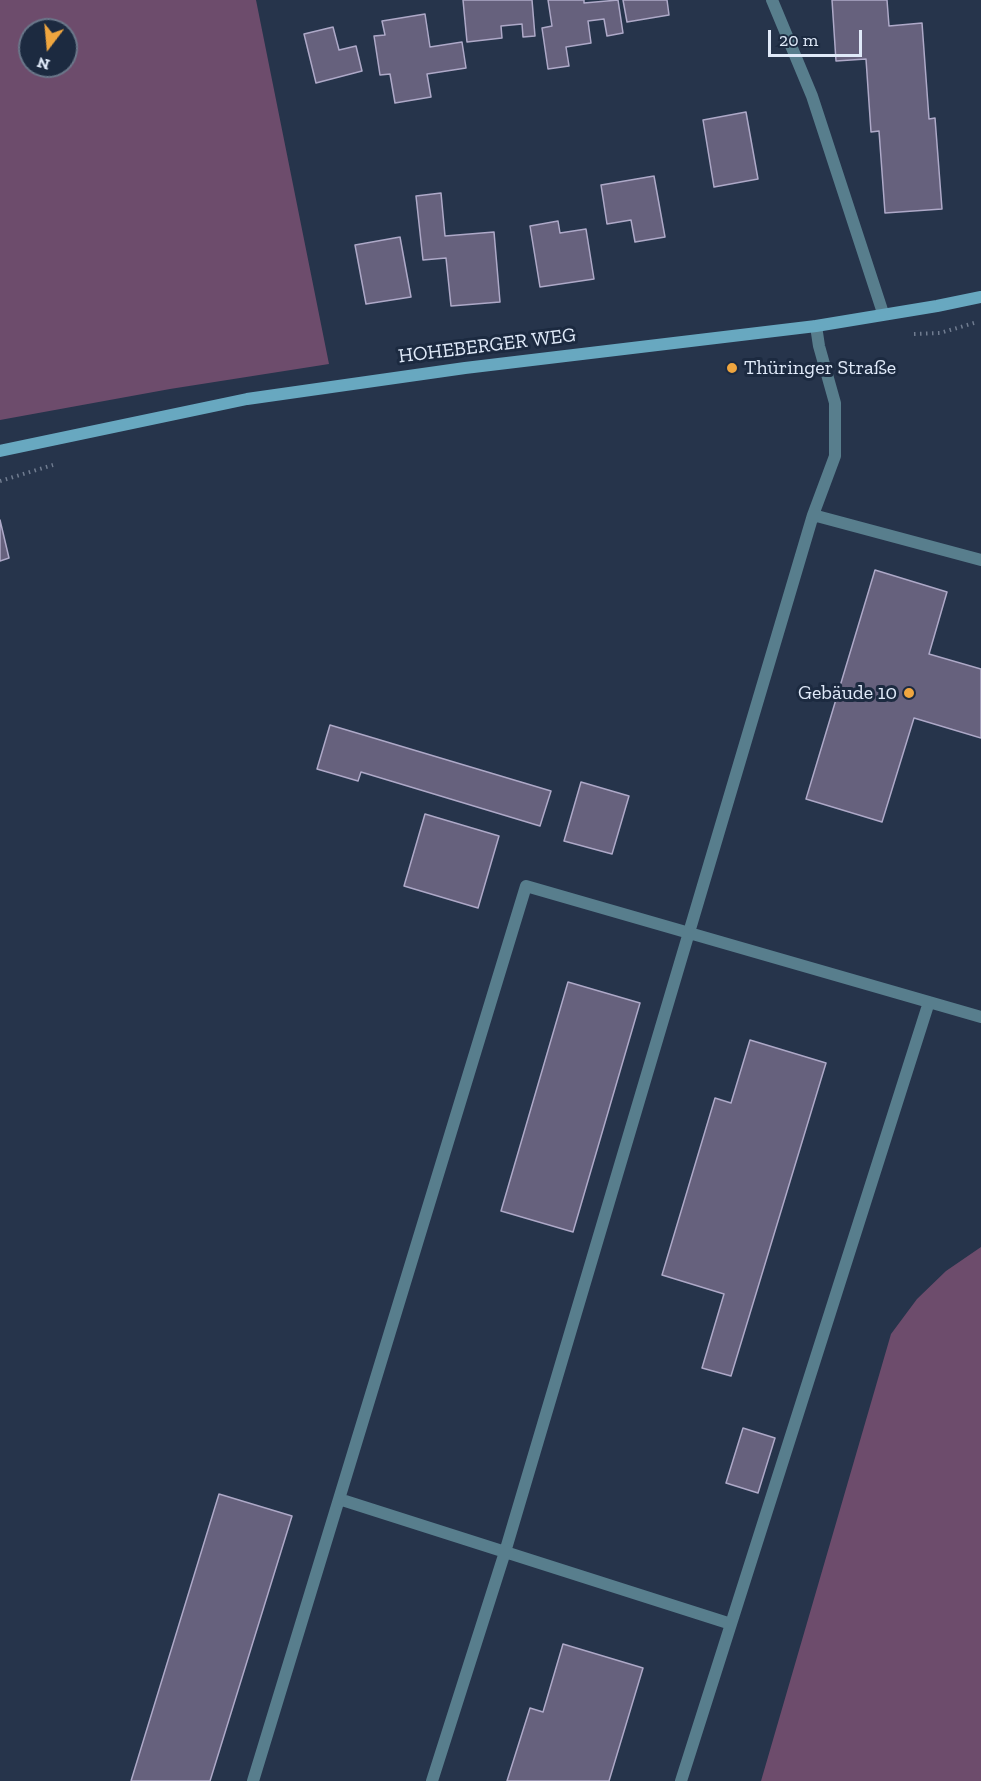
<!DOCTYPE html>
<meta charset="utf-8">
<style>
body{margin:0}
#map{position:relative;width:981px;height:1781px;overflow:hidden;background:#26344b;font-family:"Zilla Slab",serif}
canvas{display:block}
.north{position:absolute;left:18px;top:18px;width:60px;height:60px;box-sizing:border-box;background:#1c2a40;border:2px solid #6a778a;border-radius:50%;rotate:196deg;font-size:16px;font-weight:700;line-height:24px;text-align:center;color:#e0eaf9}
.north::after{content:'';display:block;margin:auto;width:21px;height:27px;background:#f0a63f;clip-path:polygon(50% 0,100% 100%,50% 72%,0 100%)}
.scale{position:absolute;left:768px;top:30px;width:94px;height:27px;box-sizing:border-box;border:3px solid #e0eaf9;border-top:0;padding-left:8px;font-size:18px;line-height:21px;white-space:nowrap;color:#e0eaf9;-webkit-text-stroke:4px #1c2a40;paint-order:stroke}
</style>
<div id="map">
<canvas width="981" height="1781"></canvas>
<div class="north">N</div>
<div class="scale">20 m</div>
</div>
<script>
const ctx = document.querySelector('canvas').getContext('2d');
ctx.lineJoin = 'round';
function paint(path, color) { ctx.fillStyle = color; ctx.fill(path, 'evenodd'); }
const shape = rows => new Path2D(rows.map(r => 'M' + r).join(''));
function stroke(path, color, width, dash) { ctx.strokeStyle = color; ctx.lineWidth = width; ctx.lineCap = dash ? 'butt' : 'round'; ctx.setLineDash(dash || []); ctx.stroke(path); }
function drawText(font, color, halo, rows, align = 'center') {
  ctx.font = font + ' "Zilla Slab",serif'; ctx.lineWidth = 6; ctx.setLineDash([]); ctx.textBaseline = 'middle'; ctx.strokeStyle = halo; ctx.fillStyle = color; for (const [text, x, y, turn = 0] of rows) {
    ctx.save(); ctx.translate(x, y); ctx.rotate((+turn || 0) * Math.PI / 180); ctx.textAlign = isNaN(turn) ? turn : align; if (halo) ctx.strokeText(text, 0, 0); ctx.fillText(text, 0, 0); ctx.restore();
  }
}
const green = shape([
 [0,0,256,0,329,364,170,389,0,420],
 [30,30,66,30,66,66,30,66],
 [981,1247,981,1781,761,1781,891,1334,917,1299,946,1271]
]);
const building = shape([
 [463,0,532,0,535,36,523,37,522,24,501,26,502,38,467,42,463,0],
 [548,0,584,0,584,3,618,0,623,33,607,36,604,19,588,21,591,43,566,47,569,66,548,69,542,28,552,26,548,0],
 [623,0,667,0,669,15,627,22,623,0],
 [832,0,887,0,889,26,922,23,929,119,935,118,942,209,885,213,879,131,871,132,866,59,836,61,832,0],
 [425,14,430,47,462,42,466,68,427,74,431,97,395,103,390,74,380,75,374,36,385,35,382,21,425,14],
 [333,27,339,50,356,46,362,71,316,83,304,34,333,27],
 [746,112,758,179,714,187,703,120,746,112],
 [654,176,665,237,635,242,631,220,607,224,601,185,654,176],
 [441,193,445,236,494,232,500,302,451,306,446,258,423,260,416,196,441,193],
 [558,221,560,233,586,229,594,279,540,287,530,226,558,221],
 [400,237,411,297,366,304,355,245,400,237],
 [0,520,9,558,0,561,0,520],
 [875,570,947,592,929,654,981,669,981,738,914,718,882,822,806,799,875,570],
 [330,725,551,791,540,826,361,772,358,781,317,769,330,725],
 [581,782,629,796,612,854,564,841,581,782],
 [425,814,499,836,478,908,404,886,425,814],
 [568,982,640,1003,573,1232,501,1211,568,982],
 [750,1040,826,1063,731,1376,702,1368,724,1294,662,1275,715,1098,731,1103,750,1040],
 [743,1428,775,1438,758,1493,726,1483,743,1428],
 [219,1494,292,1516,210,1781,131,1781,219,1494],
 [563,1644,643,1668,609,1781,507,1781,530,1708,543,1712,563,1644]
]);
const path = shape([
 [914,334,940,333,974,323],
 [0,481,53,465]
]);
const lane = shape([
 [813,515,835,456,835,403,819,346,816,326],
 [339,1499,731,1624],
 [253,1781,526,886,981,1017],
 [432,1781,505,1552,813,515,981,560],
 [681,1781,929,1002]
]);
const street = shape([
 [772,0,812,96,883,313]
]);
const secondary = shape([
 [0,451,247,399,465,368,816,326,937,306,981,297]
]);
const markers = [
 [732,368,6,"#f0a63f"],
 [909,693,6,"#f0a63f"]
];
const streetNames = [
 ["HOHEBERGER WEG",487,346,-7]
];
const poiNames = [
 ["Thüringer Straße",744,368],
 ["Gebäude 10",897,693,"right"]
];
paint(green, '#6d4c6c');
paint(building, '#66617d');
stroke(building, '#aea9c8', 1.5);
stroke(path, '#707c90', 4, [1.5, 4.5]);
stroke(lane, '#587e8d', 12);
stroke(street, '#587e8d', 12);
stroke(secondary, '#68a8c0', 12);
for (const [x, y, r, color] of markers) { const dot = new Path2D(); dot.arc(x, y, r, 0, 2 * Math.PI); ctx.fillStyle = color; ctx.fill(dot); stroke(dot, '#1c2a40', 2); }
drawText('20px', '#e0eaf9', '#1c2a40', streetNames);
drawText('20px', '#e0eaf9', '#1c2a40', poiNames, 'left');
</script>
